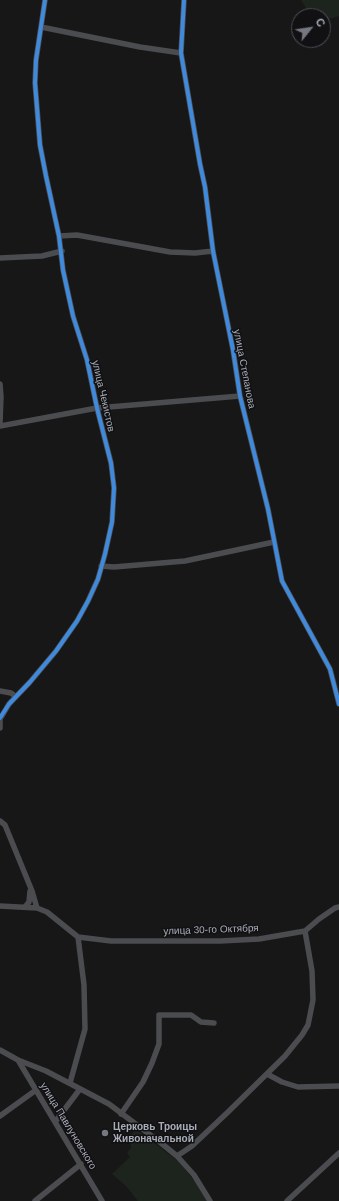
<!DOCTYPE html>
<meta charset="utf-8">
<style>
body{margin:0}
#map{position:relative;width:339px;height:1201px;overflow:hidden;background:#171717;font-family:Arial,sans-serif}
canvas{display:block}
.north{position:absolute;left:291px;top:8px;width:40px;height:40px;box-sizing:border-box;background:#111113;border:1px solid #4d4f55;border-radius:50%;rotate:60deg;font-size:11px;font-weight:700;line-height:16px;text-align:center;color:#a8adb8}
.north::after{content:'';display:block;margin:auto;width:14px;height:18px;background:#757880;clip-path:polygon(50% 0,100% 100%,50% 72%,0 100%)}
</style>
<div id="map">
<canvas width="339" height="1201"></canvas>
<div class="north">С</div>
</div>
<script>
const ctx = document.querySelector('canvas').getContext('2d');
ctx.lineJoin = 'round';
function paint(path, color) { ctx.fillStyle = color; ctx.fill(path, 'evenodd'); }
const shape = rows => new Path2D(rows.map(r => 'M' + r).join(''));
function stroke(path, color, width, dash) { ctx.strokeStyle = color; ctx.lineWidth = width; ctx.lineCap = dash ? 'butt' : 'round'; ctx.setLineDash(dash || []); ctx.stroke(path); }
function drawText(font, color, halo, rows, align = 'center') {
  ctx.font = font + ' Arial,sans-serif'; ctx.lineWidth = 3; ctx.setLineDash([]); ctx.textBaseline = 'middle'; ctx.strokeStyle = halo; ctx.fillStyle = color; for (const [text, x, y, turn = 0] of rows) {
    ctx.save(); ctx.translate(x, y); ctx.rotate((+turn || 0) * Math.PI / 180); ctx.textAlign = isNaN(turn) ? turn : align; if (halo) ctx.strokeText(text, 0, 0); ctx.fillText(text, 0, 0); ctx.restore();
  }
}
const green = shape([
 [301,0,339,0,339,16,329,19,323,20,323,16,315,16,308,11],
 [136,1129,178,1161,196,1183,207,1201,138,1201,126,1186,112,1174,130,1157,127,1153,131,1148,129,1137]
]);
const minor = shape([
 [184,0,181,53,200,164,205,187,213,251,233,350,240,396,268,509,282,581,330,669,339,704],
 [41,27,140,47,181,53],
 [59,236,77,235,170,252,195,253,213,251],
 [0,258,42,256,62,251],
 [0,384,1,397,0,423],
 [0,426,97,408,240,396],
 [101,566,114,567,185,561,274,542],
 [0,691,11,693,15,696],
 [0,718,0,728],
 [0,719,9,704,30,682,56,651,77,621,88,601,98,579,105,554,112,522,114,488,111,463,97,408,87,360,73,316,63,270,59,236,46,176,40,145,35,83,36,60,45,0],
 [0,821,5,825,32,891,37,908,0,906],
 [25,907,29,902,30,891],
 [37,908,47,912,78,937,111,941,220,941,259,939,305,931,312,971,313,1000,308,1025,302,1035,285,1056,228,1112,192,1146,177,1156],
 [305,931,319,919,335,908,339,907],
 [0,1050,18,1060,102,1201],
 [18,1060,46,1071,109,1104,161,1143,177,1156,194,1175,210,1201],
 [267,1074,282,1082,298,1087,339,1086],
 [70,1083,85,1029,84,985,78,937],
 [121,1114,143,1082,152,1063,159,1044,159,1015,191,1015,201,1022,214,1023],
 [0,1116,36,1090],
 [55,1122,80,1089],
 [35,1201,81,1164],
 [287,1201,339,1153]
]);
const cycleway = shape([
 [184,0,181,53,200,164,205,187,213,251,233,350,240,396,268,509,282,581,330,669,339,704],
 [0,718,9,704,30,682,56,651,77,621,88,601,98,579,105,554,112,522,114,488,111,463,97,408,87,360,73,316,63,270,59,236,46,176,40,145,35,83,36,60,45,0]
]);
const markers = [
 [105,1133,4,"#757880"]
];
const streetNames = [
 ["улица Степанова",244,369,79],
 ["улица Чекистов",103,396,77],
 ["улица 30-го Октября",211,930,-2],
 ["улица Павлуновского",68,1126,59]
];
const poiNames = [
 ["Церковь Троицы",113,1127],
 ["Живоначальной",113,1139]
];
paint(green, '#1d241e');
stroke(minor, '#4b4c50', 5.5);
stroke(cycleway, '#408adc', 4);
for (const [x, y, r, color] of markers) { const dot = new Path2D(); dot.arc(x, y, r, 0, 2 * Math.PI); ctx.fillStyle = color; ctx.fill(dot); stroke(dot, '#111113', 1.5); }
drawText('10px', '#a8adb8', '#111113', streetNames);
drawText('bold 10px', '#a8adb8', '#111113', poiNames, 'left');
</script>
